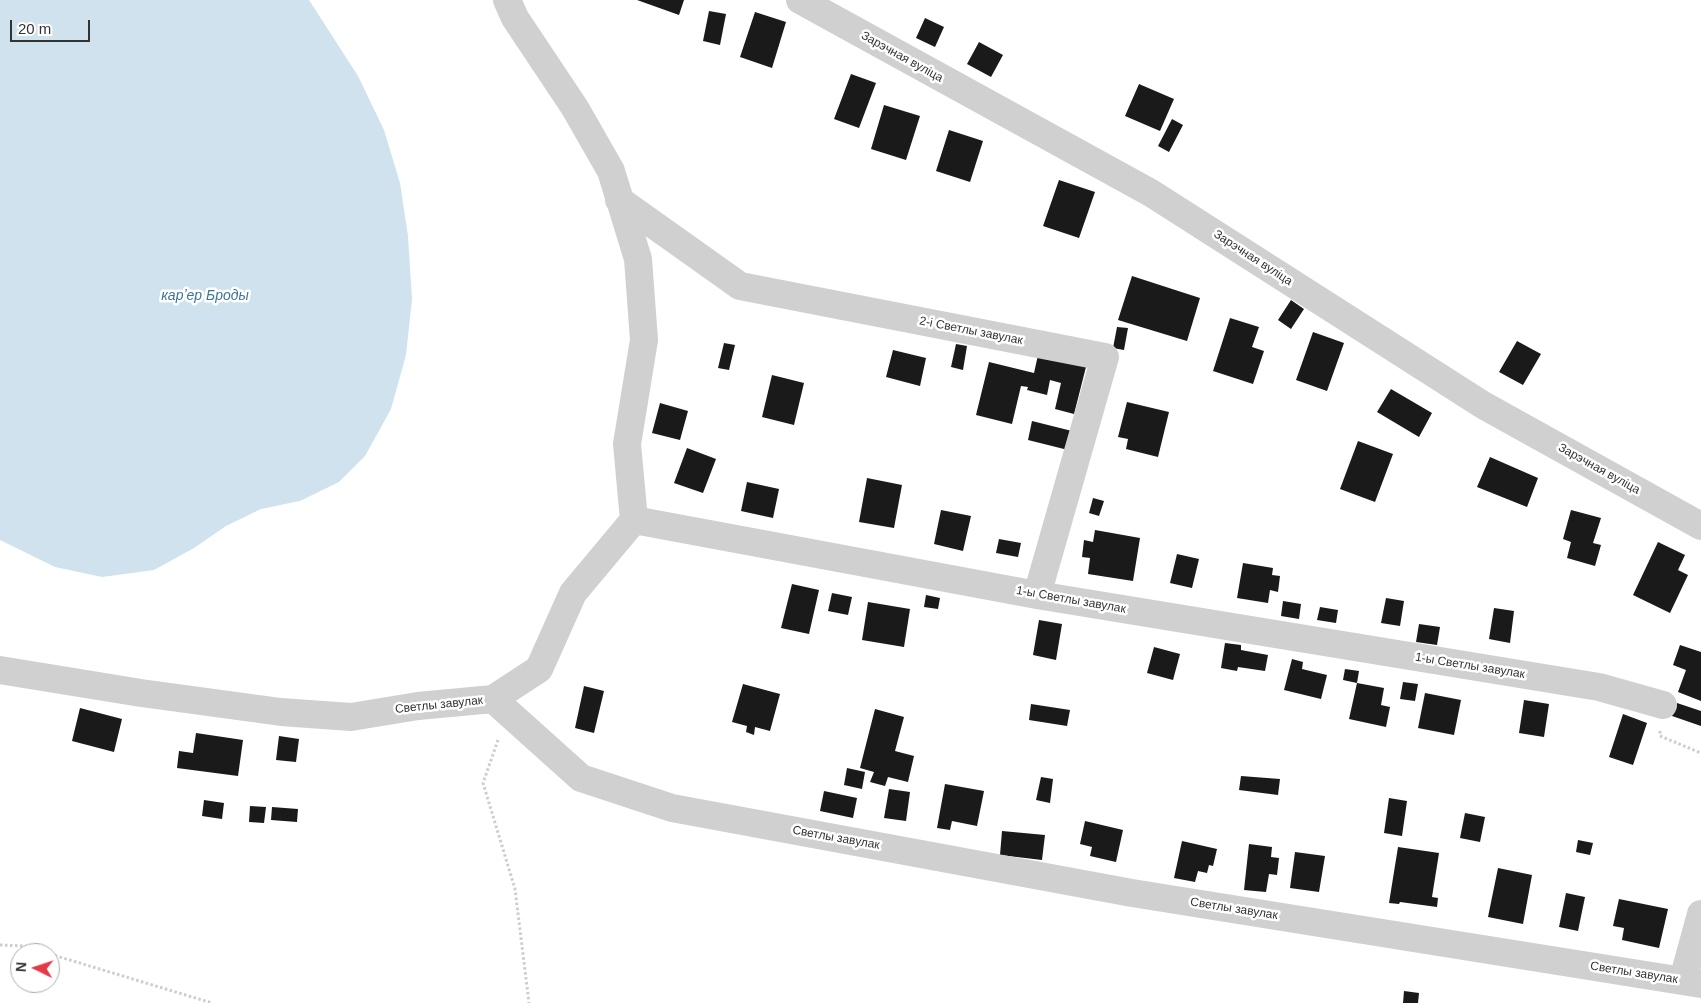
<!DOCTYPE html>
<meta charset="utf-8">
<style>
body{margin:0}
#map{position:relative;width:1701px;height:1003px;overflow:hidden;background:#fff;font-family:Helvetica,sans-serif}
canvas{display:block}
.north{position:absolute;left:10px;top:943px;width:50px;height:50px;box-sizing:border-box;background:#fff;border:1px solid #adadad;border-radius:50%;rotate:274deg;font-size:14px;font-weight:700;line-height:20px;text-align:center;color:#333}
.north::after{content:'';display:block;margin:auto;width:18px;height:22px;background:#e63946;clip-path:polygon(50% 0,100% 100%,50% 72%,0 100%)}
.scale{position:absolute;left:10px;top:20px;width:80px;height:22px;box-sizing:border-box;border:2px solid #333;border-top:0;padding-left:6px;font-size:15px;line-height:18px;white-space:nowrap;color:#333;-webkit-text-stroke:4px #fff;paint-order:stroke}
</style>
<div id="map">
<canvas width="1701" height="1003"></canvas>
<div class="north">N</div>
<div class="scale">20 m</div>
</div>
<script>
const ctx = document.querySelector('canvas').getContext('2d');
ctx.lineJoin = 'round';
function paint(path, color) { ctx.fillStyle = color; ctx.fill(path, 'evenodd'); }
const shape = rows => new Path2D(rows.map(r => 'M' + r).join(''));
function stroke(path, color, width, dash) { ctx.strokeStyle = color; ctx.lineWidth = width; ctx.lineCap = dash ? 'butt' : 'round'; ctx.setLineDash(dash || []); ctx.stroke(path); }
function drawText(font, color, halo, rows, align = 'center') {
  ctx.font = font + ' Helvetica,sans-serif'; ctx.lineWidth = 5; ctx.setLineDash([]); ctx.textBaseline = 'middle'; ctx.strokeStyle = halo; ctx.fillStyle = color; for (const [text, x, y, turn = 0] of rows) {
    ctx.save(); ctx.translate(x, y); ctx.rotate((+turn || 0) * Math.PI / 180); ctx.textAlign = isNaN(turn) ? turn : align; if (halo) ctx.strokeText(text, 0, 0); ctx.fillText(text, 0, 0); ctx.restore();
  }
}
const water = shape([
 [0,0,309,0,358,76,384,130,400,183,408,236,412,299,406,355,391,409,365,456,339,482,300,501,261,509,226,526,194,548,154,570,102,577,55,567,0,540]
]);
const building = shape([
 [637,0,684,0,679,15],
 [709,11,726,14,720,45,703,41],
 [755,12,786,22,772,68,740,57],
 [925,18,944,27,935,47,916,38],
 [979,42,1003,55,991,77,967,64],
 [851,74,876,83,859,128,834,119],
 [1139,84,1174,99,1160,131,1125,116],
 [884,105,920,116,906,160,871,149],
 [1172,119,1183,125,1169,152,1158,146],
 [949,130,983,141,970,182,936,171],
 [1059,180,1095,192,1079,238,1043,226],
 [1132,276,1200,298,1187,341,1118,320],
 [1291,300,1304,309,1291,329,1278,320],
 [1230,318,1259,327,1252,347,1264,351,1253,384,1213,371],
 [1117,327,1128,328,1124,350,1113,348],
 [1313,332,1344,343,1327,391,1296,380],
 [1517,341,1541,354,1523,385,1499,372],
 [724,343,735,345,729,370,718,368],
 [956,344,967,346,963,370,951,367],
 [893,350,926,358,920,386,886,377],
 [1038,355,1086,367,1074,414,1055,409,1061,383,1050,380,1047,395,1027,390,1028,387,1021,386,1012,424,976,415,989,362,1034,373],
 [772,375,804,383,794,425,762,417],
 [1391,389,1432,413,1419,437,1377,412],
 [1127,402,1169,412,1158,457,1126,449,1128,439,1118,437],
 [660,403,688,411,680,440,652,433],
 [1032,421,1076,432,1072,451,1028,440],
 [1358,441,1393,454,1375,502,1340,489],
 [687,448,716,459,703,493,674,483],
 [1490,457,1538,478,1527,507,1477,487],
 [867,478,902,485,894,528,859,522],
 [747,482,779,489,773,518,741,511],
 [1093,498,1104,501,1099,516,1089,513],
 [941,510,971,516,963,551,934,544],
 [1571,510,1601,518,1593,543,1601,545,1595,566,1567,558,1571,542,1563,539],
 [1095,530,1140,538,1133,581,1088,574,1090,558,1082,557,1084,540,1093,542],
 [999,539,1021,543,1018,557,996,553],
 [1658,542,1685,555,1678,570,1688,575,1670,613,1633,595],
 [1177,554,1199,559,1192,588,1170,583],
 [1243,563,1273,568,1272,575,1280,576,1278,592,1270,590,1268,603,1237,598],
 [792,584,819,590,809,634,781,628],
 [832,593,852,597,848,615,828,611],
 [926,595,940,598,938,609,924,607],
 [1386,598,1404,601,1400,626,1381,623],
 [1283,601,1301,604,1299,619,1281,616],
 [868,602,910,609,904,647,862,640],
 [1320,607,1338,610,1336,623,1317,620],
 [1494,608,1514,611,1510,643,1489,639],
 [1039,620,1062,624,1056,660,1033,655],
 [1419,624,1440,627,1437,645,1416,642],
 [1225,643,1241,645,1241,650,1268,655,1265,671,1238,667,1237,671,1221,668],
 [1680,645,1701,652,1701,701,1678,692,1686,670,1673,665],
 [1154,647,1180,654,1173,680,1147,673],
 [1292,659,1303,662,1302,669,1327,675,1321,699,1284,690],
 [1345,669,1359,671,1357,683,1343,680],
 [1403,682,1418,684,1415,701,1400,699],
 [1357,683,1384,688,1381,705,1390,707,1386,727,1349,719],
 [743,684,780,694,770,731,755,727,754,735,746,732,747,726,732,722],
 [584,686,604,691,594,733,575,728],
 [1425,693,1461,700,1454,735,1418,728],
 [1524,700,1549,704,1544,737,1519,733],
 [1677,703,1701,711,1701,726,1672,716],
 [1031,704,1070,710,1067,726,1029,720],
 [80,708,122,719,114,752,72,741],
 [875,709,904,717,895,751,914,756,908,782,888,777,885,786,870,782,874,772,860,768],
 [1623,714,1647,723,1633,765,1609,757],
 [196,733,243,740,238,776,177,768,179,751,193,753],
 [279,736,299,739,296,762,276,760],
 [847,768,865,772,862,789,844,785],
 [1241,776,1280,779,1278,795,1239,790],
 [1041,777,1053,779,1050,803,1036,800],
 [945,784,984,791,977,826,952,821,950,830,937,828],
 [889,789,910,792,906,821,884,818],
 [824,791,857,798,853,818,820,811],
 [1389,798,1407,801,1402,836,1384,833],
 [204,800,224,803,222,819,202,816],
 [250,806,266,807,264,823,249,822],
 [272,807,298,809,297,822,271,820],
 [1465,813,1485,817,1480,842,1460,838],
 [1085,821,1123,830,1116,862,1090,856,1092,847,1080,844],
 [1002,831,1045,835,1042,860,1000,855],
 [1578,840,1593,843,1590,855,1576,852],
 [1182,841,1217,849,1213,866,1209,865,1207,873,1198,871,1195,882,1174,878],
 [1249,844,1272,847,1271,857,1279,858,1277,875,1269,874,1266,892,1244,890],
 [1398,847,1439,853,1432,897,1438,898,1437,907,1400,902,1399,904,1389,903],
 [1295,852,1325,856,1319,892,1290,888],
 [1498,868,1532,875,1523,924,1488,917],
 [1566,893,1585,897,1578,931,1559,927],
 [1619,899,1668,909,1659,948,1622,940,1624,928,1613,926],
 [1404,991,1419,993,1418,1003,1403,1003]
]);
const path = shape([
 [1660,731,1660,736,1701,753],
 [498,740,483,783,515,889,529,1003],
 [0,945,25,946,46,953],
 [50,954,212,1003]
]);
const minor = shape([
 [507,0,515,18,575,108,611,171,638,259,644,340,627,444,634,520],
 [800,0,1151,193,1483,405,1701,526],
 [619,200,740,286,1105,357,1037,595],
 [0,670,141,693,281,712,351,717,418,706,493,699,581,778,672,808,1132,893,1701,984],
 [493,699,539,669,573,593,634,520,1037,595,1599,687,1663,705],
 [1683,980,1701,914]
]);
const streetNames = [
 ["Зарэчная вуліца",902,57,29],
 ["Зарэчная вуліца",1253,258,33],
 ["2-і Светлы завулак",971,331,11],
 ["Зарэчная вуліца",1599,469,29],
 ["1-ы Светлы завулак",1071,600,10],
 ["1-ы Светлы завулак",1470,666,9],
 ["Светлы завулак",439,705,-6],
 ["Светлы завулак",836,838,10],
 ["Светлы завулак",1234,909,9],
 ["Светлы завулак",1634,973,9]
];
const waterNames = [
 ["карʼер Броды",205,296]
];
paint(water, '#cfe2ee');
paint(building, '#1a1a1a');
stroke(path, '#cdcdcd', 3, [2.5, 2.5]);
stroke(minor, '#d0d0d0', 28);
drawText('12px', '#333', '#fff', streetNames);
drawText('italic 14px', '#3f7597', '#fff', waterNames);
</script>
